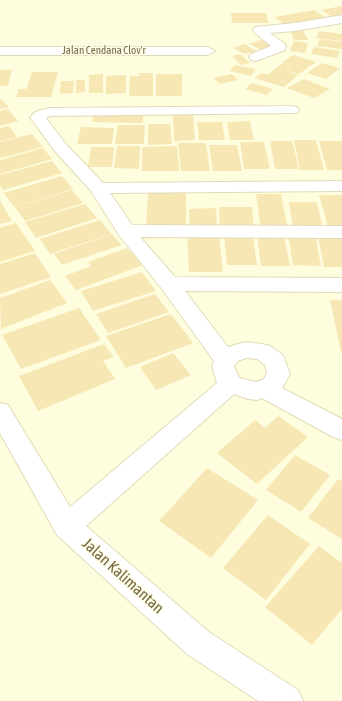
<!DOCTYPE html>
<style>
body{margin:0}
canvas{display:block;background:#fefedf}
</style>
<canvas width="342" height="701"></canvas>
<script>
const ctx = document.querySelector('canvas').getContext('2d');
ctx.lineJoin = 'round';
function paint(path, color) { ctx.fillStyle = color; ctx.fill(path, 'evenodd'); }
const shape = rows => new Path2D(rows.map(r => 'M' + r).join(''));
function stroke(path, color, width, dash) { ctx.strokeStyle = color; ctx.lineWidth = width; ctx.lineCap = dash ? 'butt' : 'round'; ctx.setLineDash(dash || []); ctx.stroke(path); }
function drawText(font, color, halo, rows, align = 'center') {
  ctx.font = font + ' "Asap Condensed",sans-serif'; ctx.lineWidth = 3; ctx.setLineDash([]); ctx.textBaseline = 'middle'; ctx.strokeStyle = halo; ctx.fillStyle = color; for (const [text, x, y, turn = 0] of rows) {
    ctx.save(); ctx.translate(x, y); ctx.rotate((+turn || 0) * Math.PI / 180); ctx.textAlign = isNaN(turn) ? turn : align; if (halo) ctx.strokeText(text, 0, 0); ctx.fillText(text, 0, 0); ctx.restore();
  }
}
const building = shape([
 [342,6,342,17,335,19,321,10],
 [314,10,326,18,285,25,274,17],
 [231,13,266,13,268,23,232,23],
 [303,30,308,40,294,40,290,31],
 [319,31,342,34,342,41,316,38],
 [320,39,342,42,342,49,317,46],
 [261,40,272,45,260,49,249,44],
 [294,41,308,43,305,53,290,51],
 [244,44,256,51,245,54,233,48],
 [314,47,340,51,337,58,311,54],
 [240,54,250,63,241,65,232,56],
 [293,55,316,62,299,74,284,70,298,75,284,87,254,78,262,73,267,75,283,63,295,67,282,62],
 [322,63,340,68,326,79,307,73],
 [235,65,256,69,251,76,229,71],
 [0,70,12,70,8,86,0,86],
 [32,72,58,72,51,97,16,97,19,89,26,89],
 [139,73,153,73,153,96,129,96,130,76,139,76],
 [103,74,103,93,89,93,89,75],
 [156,74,182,74,182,96,156,96],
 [232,74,238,80,220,84,213,78],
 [126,75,126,93,106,94,106,76],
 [304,79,330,89,314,98,287,88],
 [76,80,85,80,85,92,76,93],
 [61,81,74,81,73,93,60,94],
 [252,83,273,89,267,95,245,89],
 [0,99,1,99,9,107,0,109],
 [8,109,18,121,0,126,0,111],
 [93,115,143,115,143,123,92,122],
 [173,115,193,115,195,140,174,141],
 [250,121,254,140,230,140,227,122],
 [197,122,222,122,225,140,199,140],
 [148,124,170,124,172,144,148,145],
 [118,125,145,125,144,144,115,144],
 [9,126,17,137,0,141,0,128],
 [81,127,114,128,112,144,77,144],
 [32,134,43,147,0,158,0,142],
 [294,140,316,140,324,170,300,170],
 [270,141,292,141,299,169,275,169],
 [319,141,342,141,342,170,327,170],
 [240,142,264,142,270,169,244,169],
 [178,143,206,143,210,171,181,171],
 [209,145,237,145,242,171,213,171],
 [117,146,140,146,139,169,114,168],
 [177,146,179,171,142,171,142,147],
 [91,147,114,147,112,167,88,167],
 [43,148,52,159,0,174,0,160],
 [52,161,62,173,3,190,0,185,0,175],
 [62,176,73,189,14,207,4,193],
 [72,190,83,203,25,221,15,207],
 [148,193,186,193,186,228,146,228],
 [256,194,281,194,288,230,261,231],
 [319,195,342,195,342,230,329,230],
 [0,200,12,221,0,224],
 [289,202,317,202,323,229,293,228],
 [85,204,97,218,36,238,25,222],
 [219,207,252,207,254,230,220,229],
 [216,208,217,228,190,228,189,209],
 [100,220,111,234,50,254,40,239],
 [16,223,35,251,0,262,0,228],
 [288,233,315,234,321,266,293,265],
 [112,234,122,245,62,265,54,254],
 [219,235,223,272,189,272,187,236],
 [284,235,290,266,261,266,257,236],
 [224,236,253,236,257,265,227,265],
 [318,236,342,236,342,267,324,267],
 [127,248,143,265,76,290,65,276,91,266,88,262],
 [35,253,51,277,0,294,0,264],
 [142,272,156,291,93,311,81,291],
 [50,280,67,303,1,329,0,298],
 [155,294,169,312,108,333,96,314],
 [330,300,342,300,342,352,341,352],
 [79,308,101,340,21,369,2,335],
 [171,314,193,343,126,368,106,336],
 [104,344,114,357,103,361,115,379,38,411,19,376],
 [173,353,191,375,156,390,140,367],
 [278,416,308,437,257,484,217,453,255,420,265,428],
 [295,455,330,475,301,512,266,490],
 [207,468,258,500,211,558,159,521],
 [338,479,342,481,342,539,308,518],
 [268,515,310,544,266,600,223,568],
 [319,546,342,563,342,609,312,645,265,607]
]);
const minor = shape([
 [342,15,342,23,295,31,270,33,285,44,286,47,285,50,256,61,251,60,249,57,251,54,271,46,255,33,253,30,255,27,295,23,342,15],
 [0,47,208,47,215,51,208,55,0,55,0,47],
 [292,106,297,107,299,110,297,113,50,116,46,118,65,143,103,183,342,181,342,191,110,193,132,225,342,226,342,238,140,237,175,277,342,278,342,292,185,291,228,347,245,342,262,344,270,346,283,355,290,374,282,388,342,419,342,440,333,437,262,398,257,400,248,399,234,394,86,526,209,632,298,690,303,701,258,701,187,654,57,535,0,433,0,403,8,405,70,507,217,383,212,366,214,361,162,289,119,235,91,191,53,149,33,121,30,118,35,112,49,108,292,106],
 [246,358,257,359,265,365,267,373,264,379,256,382,239,378,234,366,238,361,246,358]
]);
const farStreetnames = [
 ["Jalan Cendana Clov'r",104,51]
];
const nearStreetnames = [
 ["Jalan Kalimantan",123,576,42]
];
paint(building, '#f6e7b4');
stroke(minor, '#e1dab8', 2);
paint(minor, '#fff');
drawText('11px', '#776945', '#fffee8', farStreetnames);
drawText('16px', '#776945', '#fffee8', nearStreetnames);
</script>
